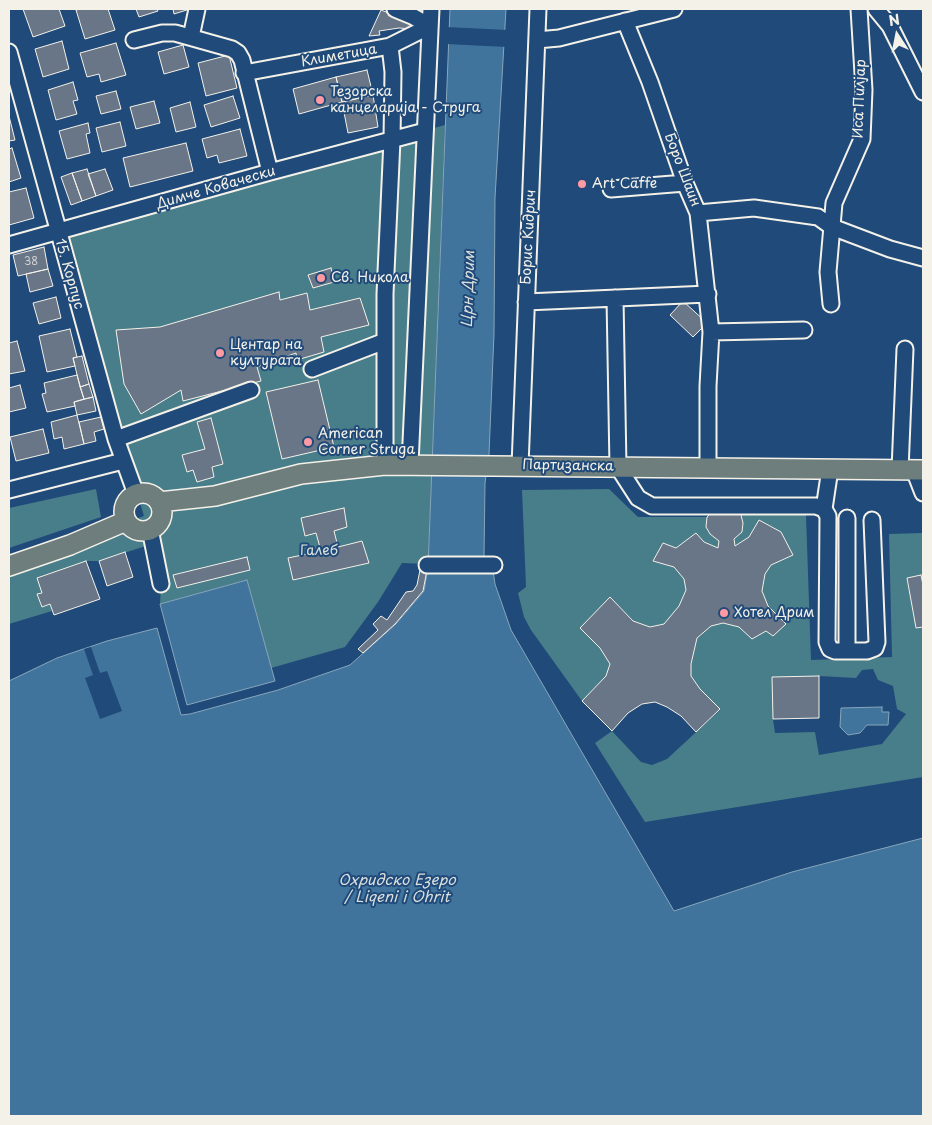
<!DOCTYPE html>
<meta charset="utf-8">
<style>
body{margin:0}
#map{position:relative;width:932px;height:1125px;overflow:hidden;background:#1f4a7a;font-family:"Playpen Sans",sans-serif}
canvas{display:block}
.frame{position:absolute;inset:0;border:10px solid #f4f1e8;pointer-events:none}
.north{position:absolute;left:872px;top:10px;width:50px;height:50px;-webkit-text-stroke:4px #1f4a7a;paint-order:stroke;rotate:349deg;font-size:14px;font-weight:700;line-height:20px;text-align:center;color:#f4f1e8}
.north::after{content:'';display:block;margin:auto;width:18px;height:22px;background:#f4f1e8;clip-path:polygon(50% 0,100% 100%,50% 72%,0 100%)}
</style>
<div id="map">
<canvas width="932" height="1125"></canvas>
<div class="frame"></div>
<div class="north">N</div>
</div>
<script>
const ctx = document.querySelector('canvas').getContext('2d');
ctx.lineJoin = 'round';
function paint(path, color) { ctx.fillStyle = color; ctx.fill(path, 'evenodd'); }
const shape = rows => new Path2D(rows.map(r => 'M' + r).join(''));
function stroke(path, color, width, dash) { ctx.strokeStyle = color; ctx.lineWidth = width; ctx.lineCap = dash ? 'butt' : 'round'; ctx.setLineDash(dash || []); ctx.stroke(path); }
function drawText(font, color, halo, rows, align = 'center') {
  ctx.font = font + ' "Playpen Sans",sans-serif'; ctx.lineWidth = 4; ctx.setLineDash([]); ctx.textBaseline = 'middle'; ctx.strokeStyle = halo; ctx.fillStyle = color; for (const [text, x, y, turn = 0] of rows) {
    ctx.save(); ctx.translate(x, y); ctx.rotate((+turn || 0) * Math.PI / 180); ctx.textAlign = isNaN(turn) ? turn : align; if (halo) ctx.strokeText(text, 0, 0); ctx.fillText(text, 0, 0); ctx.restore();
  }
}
const green = shape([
 [445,125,428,564,402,563,378,602,345,647,271,668,247,580,160,604,161,584,152,544,99,561,86,561,38,578,42,593,37,594,42,607,50,604,52,611,9,624,9,566,144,516,58,232],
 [96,489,101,517,9,548,9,508],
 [609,489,638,517,707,517,706,527,710,534,719,541,718,548,704,542,696,533,676,548,663,543,653,561,674,567,684,579,686,590,679,606,664,624,650,627,633,621,610,597,581,628,600,648,610,664,606,676,582,701,531,630,524,617,518,593,526,587,522,490],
 [741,515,806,515,811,660,892,657,889,534,923,533,923,585,921,576,907,578,916,628,923,627,923,777,645,822,595,743,612,731,641,762,652,765,667,759,720,710,700,689,691,676,691,664,697,638,711,626,723,623,766,631,773,636,785,624,768,606,762,591,765,574,771,565,793,555,781,532,759,520,749,537,735,546,734,539,742,532,743,523],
 [873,669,878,680,893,686,897,709,906,714,882,744,819,755,815,732,775,733,773,719,819,676,856,678,862,670]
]);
const water = shape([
 [450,9,506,9,495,198,494,334,489,454,485,483,484,557,491,557,495,584,511,630,674,911,792,872,923,838,923,1116,9,1116,9,681,57,658,107,641,157,628,181,715,190,714,278,690,350,665,396,624,424,591,428,567,450,9],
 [247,580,275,681,187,705,160,604,247,580],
 [882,707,882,712,889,712,888,725,867,725,860,733,848,735,840,727,841,708,882,707]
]);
const pier = shape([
 [446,27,508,30,507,47,446,44],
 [91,647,100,673,107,671,122,711,100,719,85,678,93,675,84,649]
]);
const building = shape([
 [23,9,59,9,65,26,33,37,23,9],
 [81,9,108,9,115,30,85,39,76,10,81,9],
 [136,9,157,9,158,11,139,17,136,9],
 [173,9,190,9,174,14,173,9],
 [381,10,412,22,411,29,399,28,379,31,380,35,369,36,381,10],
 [62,41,69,69,43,77,35,49,62,41],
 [116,43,126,75,101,82,99,74,87,77,80,53,116,43],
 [183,45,189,67,164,74,158,52,183,45],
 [229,55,237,88,206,96,198,63,229,55],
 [367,70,373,95,342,102,336,77,367,70],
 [336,77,342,102,299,114,293,89,336,77],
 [73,82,78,100,73,101,77,114,56,120,48,90,73,82],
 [116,91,121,109,101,114,96,96,116,91],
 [373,95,378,127,348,133,342,102,373,95],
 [233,96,240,118,211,127,204,105,233,96],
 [154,101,160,123,136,129,130,107,154,101],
 [190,102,196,127,176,132,170,108,190,102],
 [9,116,15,140,9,141,9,116],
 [120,122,126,146,102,152,96,128,120,122],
 [88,123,90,133,86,134,90,153,67,159,59,131,88,123],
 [240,129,247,156,219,163,217,155,207,158,202,139,240,129],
 [186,143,193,171,130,187,123,158,186,143],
 [12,148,21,178,9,182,9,149,12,148],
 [87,169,96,196,82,201,72,173,87,169],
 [105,169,113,190,96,196,88,174,105,169],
 [72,173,82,201,71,205,61,177,72,173],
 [26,188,34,218,9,225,9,192,26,188],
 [44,247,48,269,18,276,13,255,44,247],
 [331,268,334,282,313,288,308,275,331,268],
 [48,269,53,286,30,292,26,274,48,269],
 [279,292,280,300,307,293,310,310,360,298,369,325,321,337,324,352,297,360,296,353,257,367,261,381,183,401,181,390,141,414,124,384,116,330,160,327,279,292],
 [56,297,61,318,39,324,33,303,56,297],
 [683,301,707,323,693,337,670,315,683,301],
 [70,329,77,357,73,358,75,366,47,372,39,336,70,329],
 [17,341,25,371,9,374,9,343,17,341],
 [82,356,89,384,80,387,73,358,82,356],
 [77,375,84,399,74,402,75,406,47,412,42,394,46,393,44,383,77,375],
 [318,380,334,447,282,459,266,392,318,380],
 [89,384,93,397,84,399,80,387,89,384],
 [20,385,26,408,9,412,9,388,20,385],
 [93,397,96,411,77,415,74,402,93,397],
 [77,415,84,444,64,449,62,437,54,439,51,422,77,415],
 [101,417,104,429,94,432,96,441,84,444,79,422,101,417],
 [211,418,223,464,212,467,214,477,197,482,193,470,187,472,182,455,205,449,197,422,211,418],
 [43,429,49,453,16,461,10,437,43,429],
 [344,508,347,527,334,531,338,547,362,541,369,563,293,580,288,558,321,551,316,533,305,536,301,518,344,508],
 [734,508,741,515,743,523,742,532,734,539,735,546,749,537,759,520,781,532,793,555,771,565,765,574,762,591,768,606,786,624,773,636,766,631,752,639,739,627,723,623,711,626,697,638,691,664,691,676,700,689,720,709,696,732,681,716,667,707,655,702,642,704,628,713,612,731,582,701,606,676,610,664,600,648,580,628,610,597,633,621,650,627,664,624,679,606,686,590,684,579,674,567,653,561,663,543,676,548,696,533,704,542,718,548,719,541,710,534,706,527,707,517,714,510,734,508],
 [125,552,133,577,107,586,99,561,125,552],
 [247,557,250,570,177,588,173,575,247,557],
 [86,561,100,599,54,615,50,604,42,607,37,594,42,593,37,578,86,561],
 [421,565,428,565,423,591,395,624,363,653,358,649,378,630,373,624,381,616,387,620,406,592,413,591,417,585,421,565],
 [921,575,923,585,923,627,916,628,907,578,921,575],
 [819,676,819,718,773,719,772,677,819,676]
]);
const minor = shape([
 [395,9,412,16,430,26],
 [876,9,890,26,923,92],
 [625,21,650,82,685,183,698,213,754,208,818,217,832,227,890,249,923,258],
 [191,37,197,9],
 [134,40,162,33,175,33,232,49,238,53,242,60,270,172],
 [537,40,559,38,674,9],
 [9,52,116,439,136,494],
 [244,73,390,46,430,26],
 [611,189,685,183],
 [698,213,711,332,708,386,708,468],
 [9,245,270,172,425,131],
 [615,298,618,467,638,498,652,506,816,506,824,509],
 [526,302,708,294],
 [831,304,828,272,834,203,862,139,864,90,859,9],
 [711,332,804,330],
 [312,369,385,341],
 [116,439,251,390],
 [410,464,431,9],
 [385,465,385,294,392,140,393,72,390,46],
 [520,466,538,9],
 [830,469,824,509,828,516,827,642,830,649,835,651,867,651,875,648,877,642,872,520],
 [900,470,905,349],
 [914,470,923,493],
 [9,490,123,461],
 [847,518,847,651],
 [150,529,161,584],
 [427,565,494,565]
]);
const major = shape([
 '124 512a19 19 0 1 1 38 0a19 19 0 1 1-38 0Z',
 [159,502,215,496,301,474,385,465,923,470],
 [9,566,70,545,126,521]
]);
const markers = [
 [320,100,5,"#ff9aa2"],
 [582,184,5,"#ff9aa2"],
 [321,278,5,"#ff9aa2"],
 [220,353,5,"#ff9aa2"],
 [308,442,5,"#ff9aa2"],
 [724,613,5,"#ff9aa2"]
];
const numberNames = [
 ["38",31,262]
];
const streetNames = [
 ["Климетица",339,56,-10],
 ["Иса Пилјар",860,99,-88],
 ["Боро Шаин",682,170,69],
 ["Димче Ковачески",216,188,-16],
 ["Борис Кидрич",529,237,-87],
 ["15. Корпус",69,274,74],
 ["Партизанска",568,466,1]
];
const poiNames = [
 ["Тезорска",330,92],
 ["канцеларија - Струга",330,108],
 ["Art Caffe",592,184],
 ["Св. Никола",331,278],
 ["Центар на",230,345],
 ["културата",230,361],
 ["American",318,434],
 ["Corner Struga",318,450],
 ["Хотел Дрим",734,613]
];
const parkNames = [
 ["Галеб",319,551]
];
const waterNames = [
 ["Црн Дрим",469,289,-88],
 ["Охридско Езеро",397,881],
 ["/ Liqeni i Ohrit",397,898]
];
paint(green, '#487d8a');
paint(water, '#40749d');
stroke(water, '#88a6bb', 1);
paint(pier, '#1f4a7a');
paint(building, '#697688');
stroke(building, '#f4f1e8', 1);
stroke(minor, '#f4f1e8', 19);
stroke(major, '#f4f1e8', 22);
stroke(minor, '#1f4a7a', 15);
stroke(major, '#6d7e7c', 19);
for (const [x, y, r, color] of markers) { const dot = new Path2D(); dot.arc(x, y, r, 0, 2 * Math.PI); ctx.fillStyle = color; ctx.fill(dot); stroke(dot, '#1f4a7a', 2); }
drawText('11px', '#d1d2d0', null, numberNames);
drawText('14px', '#f4f1e8', '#1f4a7a', streetNames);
drawText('14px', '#f4f1e8', '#1f4a7a', poiNames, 'left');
drawText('14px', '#dae0da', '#1f4a7a', parkNames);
drawText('italic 15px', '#d9dedd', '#1f4a7a', waterNames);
</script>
